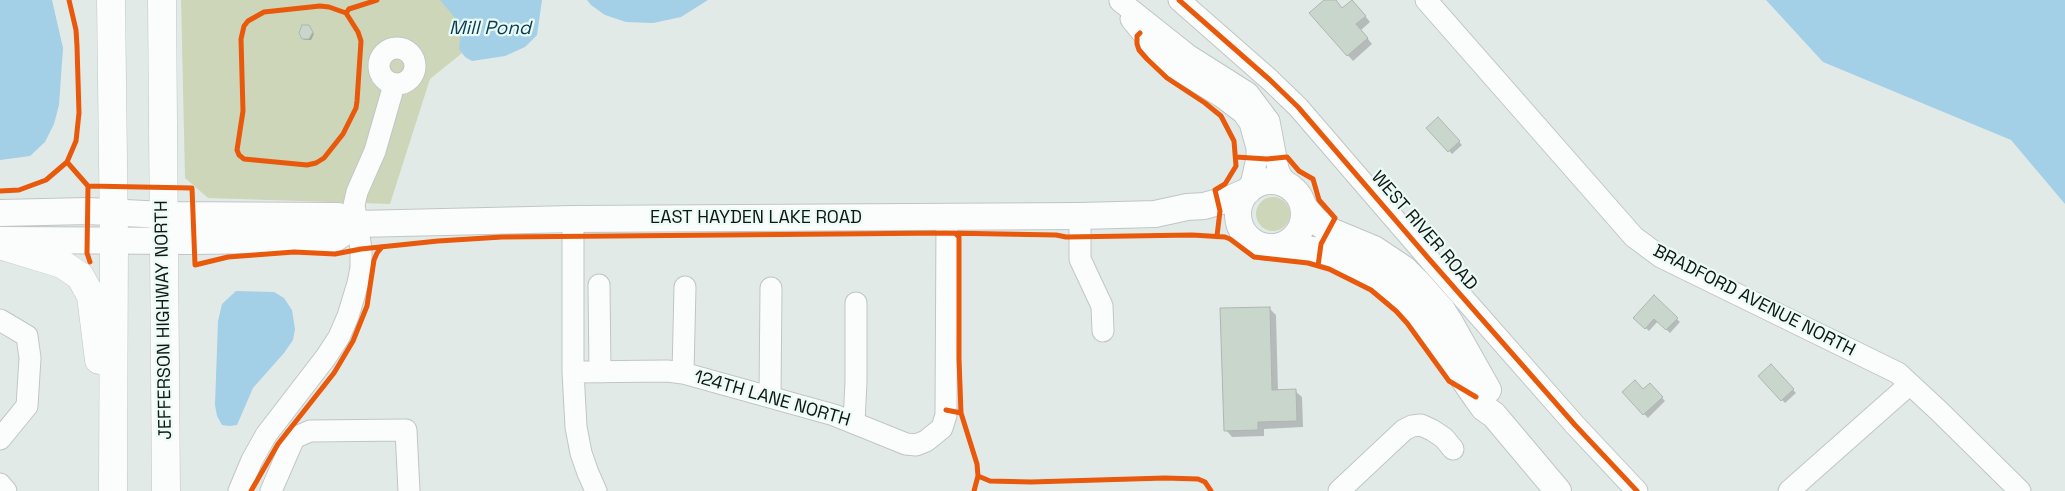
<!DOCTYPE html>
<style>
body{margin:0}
canvas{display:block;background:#e2eae8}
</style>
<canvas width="2065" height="491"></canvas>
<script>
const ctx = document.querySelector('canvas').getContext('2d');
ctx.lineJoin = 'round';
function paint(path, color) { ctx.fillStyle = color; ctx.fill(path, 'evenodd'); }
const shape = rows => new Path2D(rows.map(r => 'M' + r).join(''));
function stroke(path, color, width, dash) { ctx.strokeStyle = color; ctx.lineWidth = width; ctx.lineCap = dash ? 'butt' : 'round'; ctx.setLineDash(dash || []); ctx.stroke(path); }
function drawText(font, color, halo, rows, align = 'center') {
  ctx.font = font + ' "Space Grotesk",sans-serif'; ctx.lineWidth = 4.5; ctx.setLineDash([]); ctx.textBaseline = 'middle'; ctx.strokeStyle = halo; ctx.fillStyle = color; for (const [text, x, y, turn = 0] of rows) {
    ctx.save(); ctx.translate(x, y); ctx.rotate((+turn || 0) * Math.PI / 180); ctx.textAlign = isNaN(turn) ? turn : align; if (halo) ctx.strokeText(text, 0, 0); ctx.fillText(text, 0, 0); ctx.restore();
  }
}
const green = shape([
 [181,0,528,0,430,79,390,204,208,198,185,178],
 '1256 214a17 17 0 1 1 34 0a17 17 0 1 1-34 0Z'
]);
const water = shape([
 [0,0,52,0,63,48,59,105,54,124,45,142,30,156,0,160],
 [440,0,542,0,537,35,525,47,505,56,472,61,465,57,459,49,461,31,457,20],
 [587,0,708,0,681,17,653,23,626,22,605,15,591,5],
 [1766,0,2065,0,2065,204,2011,140,1823,62],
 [236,291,274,292,284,298,292,310,295,329,293,340,284,353,253,388,237,425,229,426,222,425,217,416,215,405,218,321,222,304]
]);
const shadow = shape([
 [1326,0,1335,0,1343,9,1357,6,1370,22,1361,30,1372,44,1353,61,1311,13],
 [310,28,314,34,311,40,305,40,303,39],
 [1438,119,1462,145,1452,154,1428,128],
 [1654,297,1680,322,1670,333,1658,321,1649,331,1635,318],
 [1269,308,1276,315,1278,391,1295,391,1302,397,1303,427,1264,429,1264,436,1232,437,1226,430],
 [1771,366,1796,393,1785,403,1759,376],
 [1650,385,1665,401,1648,418,1624,393,1643,391]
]);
const building = shape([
 [1324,0,1336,0,1342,8,1352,0,1366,16,1356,24,1368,38,1347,56,1309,13,1324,0],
 [302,25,309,25,313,32,309,39,302,39,299,33,302,25],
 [1438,117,1460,141,1448,152,1426,128,1438,117],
 [1654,295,1678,318,1666,330,1654,319,1645,329,1633,318,1654,295],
 [1270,307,1272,390,1296,389,1297,421,1258,422,1258,430,1224,431,1220,308,1270,307],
 [1771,364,1794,389,1781,401,1758,376,1771,364],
 [1635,380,1643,389,1650,383,1663,397,1643,415,1622,392,1635,380]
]);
const path = shape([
 [360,53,372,54,369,63,372,81],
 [360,68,370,68],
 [359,82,372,81,376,86]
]);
const minor = shape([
 [1179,0,1270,80,1298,107,1429,259,1575,425,1637,491],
 [1426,0,1634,237,1661,257,1898,373,1940,412,2020,491],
 [1120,1,1188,55,1248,93,1269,121,1278,169,1281,176,1292,188],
 [1131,19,1158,52,1175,68,1222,97,1243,113,1250,123,1257,148,1257,158,1250,189],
 '379 66a18 18 0 1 1 36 0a18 18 0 1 1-36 0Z',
 [1080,216,1080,259,1102,306,1103,331],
 [573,219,573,372,576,427,581,453,588,473,596,491],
 [599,285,600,372],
 [0,320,27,336,30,358,27,406,0,439],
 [573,372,667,371,683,373,834,415,906,444,916,445,926,441,942,428,946,415,947,216],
 [683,373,685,287],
 [770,396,771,288],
 [854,422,856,382,856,303],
 [0,484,6,491],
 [239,491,252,460,266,435,326,357,339,337,348,316,358,283,361,268,361,249,354,205,357,192,375,151,394,85],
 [271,491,294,438,310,431,406,430,409,491],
 [1339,491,1404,430,1412,426,1421,425,1432,430,1444,438,1453,449],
 [1789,491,1910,384]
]);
const major = shape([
 '1238 214a33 33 0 1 1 66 0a33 33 0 1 1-66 0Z',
 [1304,207,1314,219,1328,230,1374,249,1404,269,1417,282,1442,310,1452,326,1488,390],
 [0,213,88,211,163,215,338,216,357,224,573,219,1080,216,1155,214,1187,207,1204,206,1232,198,1248,191],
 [0,240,194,241,334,239,357,224],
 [1279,246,1320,251,1335,256,1358,266,1381,279,1400,294,1432,333,1476,397,1484,408,1494,415,1558,491]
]);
const highway = shape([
 [111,0,114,240,113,491],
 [162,0,166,491],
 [0,245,62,264,80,276,91,296,99,360]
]);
const cycleway = shape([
 [1179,0,1270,80,1298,107,1429,259,1575,425,1637,491],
 [346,13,329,7,320,6,264,12,248,21,244,26,241,39,243,111,237,150,239,155,244,159,307,165,316,163,324,158,343,134,356,108,357,101,361,41,358,32,346,13,349,9,377,0],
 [1140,33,1137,36,1137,44,1139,50,1147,59,1167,78,1205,103,1221,116,1234,141,1236,166,1225,184,1215,190,1220,211,1217,236],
 [1236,157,1267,159,1287,157,1299,171,1313,179,1319,200,1335,218,1321,244,1318,266],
 [67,162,88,186,192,188,195,265,228,257,294,252,335,254,361,249,438,241,502,237,946,233,1056,235,1066,237,1192,235,1225,237,1230,239,1254,257,1308,263,1329,269,1371,290,1396,311,1407,323,1449,381,1476,397],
 [88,186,87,253,90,262],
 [0,191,19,190,46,180,67,162,76,141,79,113,77,46,76,30,69,0],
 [956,234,959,237,959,359,961,413],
 [946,410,961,413,977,464,978,476,974,491],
 [978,476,990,481,1031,482,1165,478,1198,479,1205,482,1211,491],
 [251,491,278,444,334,373,353,341,367,306,374,260,377,253,382,247]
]);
const streetNames = [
 ["EAST HAYDEN LAKE ROAD",756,218],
 ["WEST RIVER ROAD",1424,231,49],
 ["BRADFORD AVENUE NORTH",1754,301,27],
 ["JEFFERSON HIGHWAY NORTH",164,320,-91],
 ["124TH LANE NORTH",772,399,16]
];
const waterNames = [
 ["Mill Pond",490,29]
];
paint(green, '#ced6ba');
paint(water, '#a3cfe7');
paint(shadow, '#0003');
paint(building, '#c9d6cc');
stroke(building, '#afb5b2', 1);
stroke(minor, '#c0c6c5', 23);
stroke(major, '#c0c6c5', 28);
stroke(highway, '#c0c6c5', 29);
stroke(path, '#ced0cf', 2.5, [2.5, 4]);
stroke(minor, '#fbfcfc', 21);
stroke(major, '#fbfcfc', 26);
stroke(highway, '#fbfcfc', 28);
stroke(cycleway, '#e8590c', 5);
drawText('18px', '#111615', '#ebfbf6', streetNames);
drawText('italic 19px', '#093c53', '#ebfbf6', waterNames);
</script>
